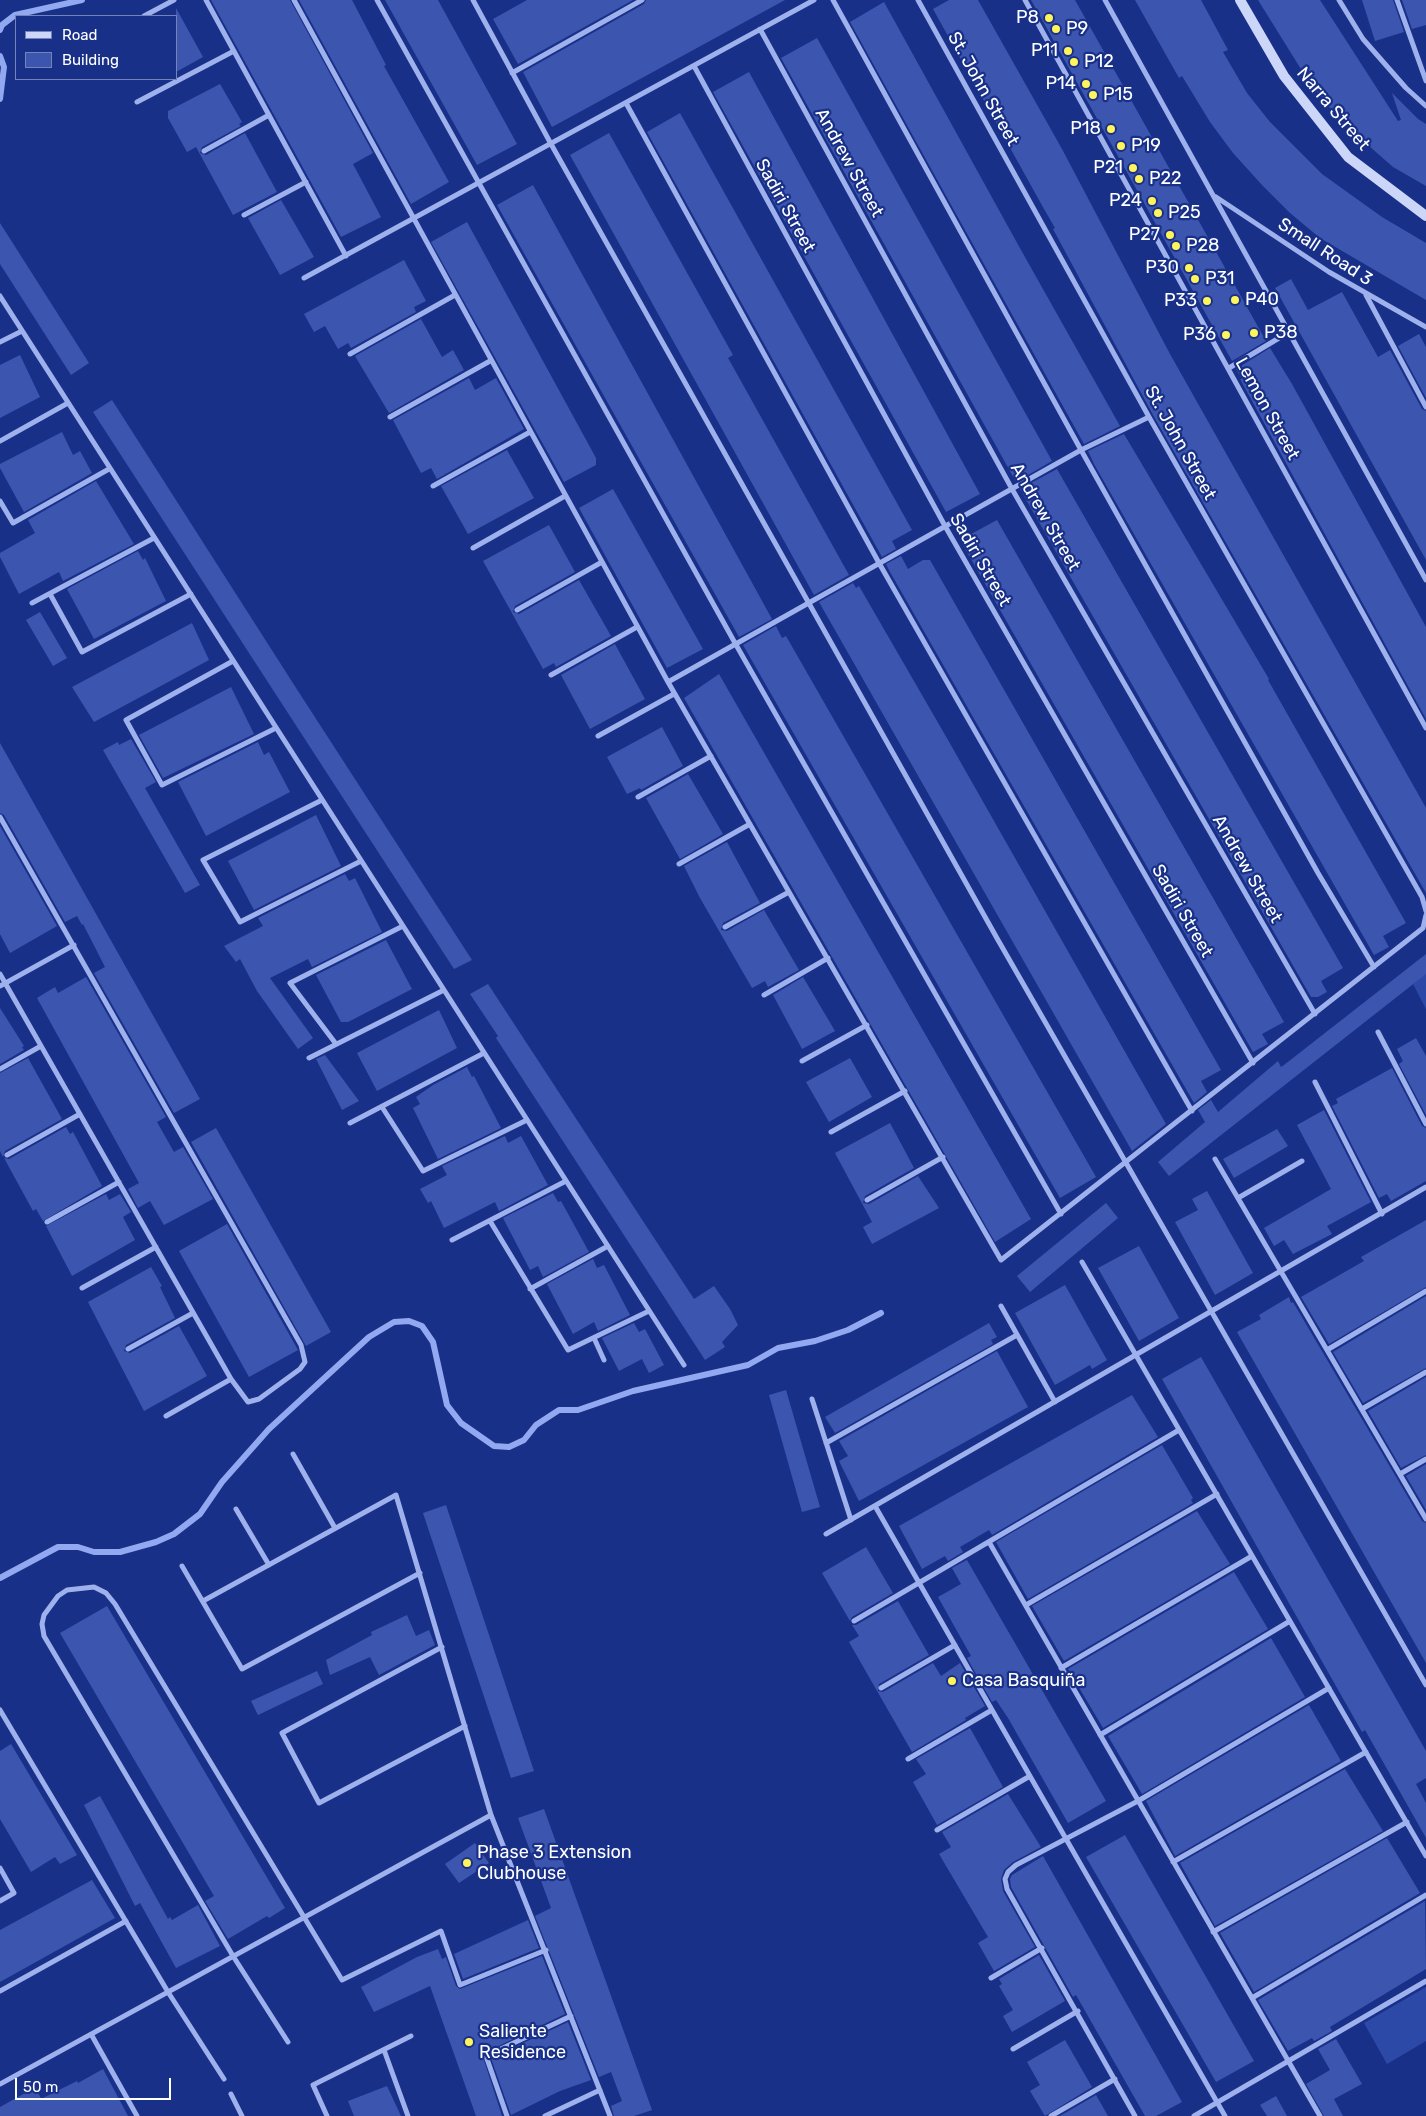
<!DOCTYPE html>
<meta charset="utf-8">
<style>
body{margin:0}
#map{position:relative;width:1426px;height:2116px;overflow:hidden;background:#183088;font-family:Rubik,sans-serif}
canvas{display:block}
.legend{position:absolute;left:15px;top:15px;width:162px;height:65px;box-sizing:border-box;background:#183088;border:1px solid #7483b8;margin:0;padding:6px 9px;list-style:none;font-size:15px;color:#fff}
.legend li{display:flex;align-items:center;gap:10px;height:25px}
.legend b{width:25px;border:1px solid #7483b8}
.scale{position:absolute;left:15px;top:2078px;width:156px;height:22px;box-sizing:border-box;border:2px solid #fff;border-top:0;padding-left:6px;font-size:15px;line-height:18px;white-space:nowrap;color:#fff;-webkit-text-stroke:4px #183088;paint-order:stroke}
</style>
<div id="map">
<canvas width="1426" height="2116"></canvas>
<ul class="legend">
<li><b style="height:6px;background:#ccd6f9"></b>Road</li>
<li><b style="height:14px;background:#3c56af"></b>Building</li>
</ul>
<div class="scale">50 m</div>
</div>
<script>
const ctx = document.querySelector('canvas').getContext('2d');
ctx.lineJoin = 'round';
function paint(path, color) { ctx.fillStyle = color; ctx.fill(path, 'evenodd'); }
const shape = rows => new Path2D(rows.map(r => 'M' + r).join(''));
function stroke(path, color, width, dash) { ctx.strokeStyle = color; ctx.lineWidth = width; ctx.lineCap = dash ? 'butt' : 'round'; ctx.setLineDash(dash || []); ctx.stroke(path); }
function drawText(font, color, halo, rows, align = 'center') {
  ctx.font = font + ' Rubik,sans-serif'; ctx.lineWidth = 4.5; ctx.setLineDash([]); ctx.textBaseline = 'middle'; ctx.strokeStyle = halo; ctx.fillStyle = color; for (const [text, x, y, turn = 0] of rows) {
    ctx.save(); ctx.translate(x, y); ctx.rotate((+turn || 0) * Math.PI / 180); ctx.textAlign = isNaN(turn) ? turn : align; if (halo) ctx.strokeText(text, 0, 0); ctx.fillText(text, 0, 0); ctx.restore();
  }
}
const green = shape([
 [1426,973,1426,1009,1413,984],
 [1426,1987,1426,2041,1387,2064,1364,2023]
]);
const stream = shape([
 [0,30,2,25,15,15,82,0],
 [0,56,4,67,0,99],
 [0,1578,58,1547,78,1547,94,1552,120,1552,156,1542,174,1534,200,1514,222,1482,269,1429,369,1337,394,1322,409,1321,422,1326,433,1342,447,1405,461,1423,494,1446,509,1447,524,1440,536,1425,559,1410,578,1410,633,1391,748,1365,778,1348,815,1341,848,1330,881,1313]
]);
const building = shape([
 [211,0,290,0,373,153,353,164,381,217,341,237],
 [299,0,352,0,386,65,384,66,449,182,411,204],
 [385,0,438,0,517,144,477,165],
 [527,0,633,0,518,64,493,19],
 [646,0,785,0,552,127,523,72,644,4],
 [949,0,978,0,1062,149,1170,354,1426,808,1426,893,1153,415,1053,229,1055,228,1044,209,933,9],
 [1031,0,1075,0,1266,341,1232,361],
 [1135,0,1201,0,1228,50,1223,52,1247,93,1270,122,1322,174,1382,217,1426,243,1426,300,1320,238,1290,213,1262,185,1233,153,1210,122,1182,76,1179,78],
 [1258,0,1320,0,1398,121,1401,120,1392,93,1418,119,1426,124,1426,186,1393,167,1361,139,1330,108,1304,74],
 [1362,0,1393,0,1404,32,1375,41],
 [1402,0,1426,0,1426,25,1412,29],
 [884,2,1021,250,1120,426,1084,444,960,221,850,22],
 [176,8,203,57,176,72],
 [817,38,1052,461,1016,482,781,58],
 [749,72,980,494,946,512,713,92],
 [220,84,242,122,239,124,241,126,202,147,200,153,206,155,245,133,277,192,233,215,196,147,187,152,168,118,168,111],
 [680,113,912,530,892,541,896,549,882,557,647,132],
 [609,133,733,355,728,358,737,374,849,575,814,595,570,155],
 [533,185,772,619,739,637,497,205],
 [281,200,314,257,280,275,248,218],
 [467,222,596,458,596,465,564,482,431,242],
 [0,223,89,363,71,375,0,264],
 [404,260,426,301,414,307,416,312,351,348,348,343,338,349,325,326,314,332,304,314],
 [1291,279,1308,310,1342,292,1378,357,1390,350,1422,409,1426,411,1426,560,1275,288],
 [421,319,442,357,453,350,464,370,389,413,355,356],
 [1419,334,1426,347,1426,398,1398,346],
 [1270,348,1292,384,1426,627,1426,719,1240,379,1242,379,1236,369],
 [20,355,40,397,0,418,0,365],
 [469,378,475,390,496,378,524,429,437,479,431,468,421,473,393,420],
 [112,400,298,691,472,960,454,969,238,636,93,412],
 [62,432,73,455,80,451,92,473,24,512,0,468,0,464],
 [1124,434,1269,679,1268,680,1406,923,1383,936,1389,947,1374,955,1094,464,1088,451],
 [507,450,534,498,468,534,441,486],
 [1057,469,1343,968,1321,981,1327,992,1318,997,1311,997,1020,489],
 [96,481,134,544,63,581,59,572,19,594,0,557,0,553,35,533,28,520],
 [613,489,703,649,667,668,579,508],
 [997,520,1284,1022,1262,1034,1268,1044,1253,1052,960,540],
 [549,525,575,572,515,606,513,612,519,614,579,580,611,636,556,667,554,663,543,669,483,561],
 [138,551,143,560,145,558,166,601,94,639,67,589],
 [901,556,908,569,923,560,930,560,1221,1070,1201,1081,1207,1092,1194,1103,890,572,886,564],
 [853,583,856,588,859,586,948,740,1166,1124,1132,1151,819,602],
 [40,612,67,658,53,666,26,620],
 [192,623,209,660,94,722,72,687],
 [776,626,782,638,786,636,1096,1177,1060,1198,743,645],
 [615,644,645,699,590,729,561,675],
 [719,674,1031,1219,995,1242,684,698],
 [231,687,254,734,163,778,139,735],
 [662,727,683,766,641,790,640,788,627,794,607,757],
 [131,739,156,782,145,788,200,885,185,893,103,750,118,742,119,745],
 [258,742,264,755,269,752,290,792,206,836,178,782],
 [0,743,200,1099,174,1113,94,973,105,967,83,924,82,925,77,916,65,922,4,815,0,813],
 [688,774,723,834,680,859,646,798],
 [316,815,341,866,254,910,228,861],
 [0,826,57,926,10,953,0,934],
 [727,842,760,903,723,923,721,930,727,931,764,910,799,970,768,987,765,981,752,988,700,898,684,866],
 [345,874,349,881,355,878,382,932,312,967,308,959,270,978,313,1038,298,1049,257,991,240,959,236,962,224,946,263,926,258,918],
 [386,940,412,989,348,1022,341,1022,316,975],
 [1426,954,1426,974,1169,1176,1158,1162,1205,1122,1198,1110,1211,1100,1218,1112,1278,1061,1281,1067,1284,1065],
 [86,977,166,1117,157,1122,174,1152,183,1147,213,1199,164,1225,150,1201,138,1208,128,1189,139,1183,37,998,55,987,58,993],
 [803,977,835,1031,802,1049,773,995],
 [488,984,694,1299,714,1286,730,1309,738,1325,722,1342,725,1347,705,1360,496,1038,498,1036,470,994],
 [0,1008,24,1046,22,1047,24,1050,0,1064],
 [439,1010,457,1048,377,1091,357,1053],
 [1416,1038,1426,1056,1426,1115,1399,1064,1403,1061,1397,1049],
 [325,1055,359,1101,342,1110,316,1059],
 [28,1058,62,1119,5,1151,3,1157,0,1151,0,1073],
 [850,1058,872,1097,829,1122,806,1082],
 [467,1067,472,1077,474,1076,501,1128,438,1159,413,1108,420,1104,416,1097,433,1085],
 [1392,1068,1422,1126,1426,1128,1426,1181,1391,1201,1387,1194,1379,1198,1332,1106,1338,1103,1336,1099],
 [1324,1110,1371,1202,1327,1226,1332,1234,1293,1254,1284,1240,1274,1246,1264,1228,1331,1189,1297,1125],
 [890,1123,914,1168,865,1196,863,1203,869,1204,918,1176,939,1208,872,1244,863,1227,872,1222,835,1153],
 [66,1127,70,1134,73,1132,102,1186,43,1221,36,1209,33,1211,4,1158,9,1159],
 [216,1128,331,1332,306,1346,191,1142],
 [1277,1129,1288,1146,1234,1178,1223,1159],
 [505,1136,508,1143,521,1136,548,1185,499,1211,495,1202,444,1228,431,1201,428,1203,420,1189,447,1175,442,1166],
 [1207,1191,1253,1273,1215,1295,1175,1222,1198,1210,1192,1199],
 [553,1193,558,1202,561,1201,589,1252,543,1277,538,1266,530,1270,503,1218],
 [106,1194,109,1200,120,1194,131,1212,123,1217,135,1240,72,1276,46,1226],
 [1106,1203,1118,1218,1030,1292,1017,1276],
 [1426,1220,1426,1287,1329,1344,1301,1297,1364,1261,1361,1257],
 [227,1224,298,1350,249,1377,179,1251],
 [1139,1246,1179,1318,1139,1341,1098,1268],
 [593,1259,597,1268,604,1265,630,1315,598,1331,594,1322,573,1334,547,1284],
 [151,1267,162,1286,160,1287,175,1318,126,1345,124,1351,130,1353,179,1326,207,1376,144,1411,88,1302],
 [1065,1285,1107,1360,1092,1369,1090,1365,1055,1385,1015,1313],
 [1426,1296,1426,1368,1363,1403,1333,1352],
 [1289,1297,1291,1303,1293,1302,1422,1521,1426,1523,1426,1663,1237,1332,1261,1319,1259,1315],
 [634,1323,639,1332,645,1329,664,1365,649,1373,642,1359,619,1371,602,1338],
 [989,1323,997,1337,991,1340,993,1344,835,1433,825,1417],
 [997,1351,1028,1407,859,1501,839,1461,848,1456,839,1441],
 [1201,1357,1426,1751,1426,1778,1416,1784,1426,1803,1426,1838,1365,1730,1362,1732,1162,1379],
 [1426,1377,1426,1455,1401,1468,1368,1411],
 [786,1390,820,1507,802,1512,769,1395],
 [1132,1395,1158,1437,992,1535,989,1530,960,1547,963,1552,948,1561,945,1556,922,1569,899,1526],
 [1162,1445,1193,1498,1191,1500,1193,1503,1028,1599,996,1542],
 [1426,1464,1426,1510,1406,1476],
 [446,1505,534,1771,511,1778,423,1513],
 [1197,1511,1230,1564,1064,1661,1032,1606],
 [866,1547,893,1593,852,1617,850,1621,822,1573],
 [967,1560,1106,1801,1068,1823,1008,1718,996,1700,992,1702,967,1658,971,1656,938,1597,961,1584,952,1568],
 [1234,1572,1268,1629,1103,1728,1068,1669],
 [898,1601,929,1655,879,1684,878,1691,883,1692,933,1663,941,1676,960,1663,985,1706,965,1718,966,1720,912,1752,849,1642,859,1636,852,1625,856,1625],
 [107,1606,285,1908,269,1918,267,1916,228,1939,205,1901,214,1896,60,1633],
 [407,1615,416,1636,429,1630,435,1645,379,1675,370,1657,330,1675,326,1660,372,1635,371,1632],
 [1271,1638,1305,1697,1142,1794,1108,1736],
 [317,1671,323,1684,258,1715,251,1701],
 [1309,1705,1341,1761,1175,1856,1146,1801],
 [970,1728,1003,1787,937,1825,913,1782,926,1774,916,1759],
 [11,1744,77,1855,60,1864,55,1857,31,1872,0,1819,0,1751],
 [1345,1769,1383,1831,1215,1926,1180,1863],
 [1008,1794,1041,1847,1013,1862,1004,1870,1001,1879,1003,1891,1035,1947,994,1971,978,1943,988,1937,939,1854,951,1847,942,1832],
 [100,1796,168,1919,170,1917,172,1920,198,1905,220,1946,176,1968,140,1903,135,1906,84,1805],
 [544,1809,652,2110,634,2116,614,2116,611,2106,622,2101,611,2072,599,2077,535,1916,551,1908,518,1818],
 [1125,1835,1254,2061,1216,2082,1086,1857],
 [1387,1838,1420,1893,1254,1992,1220,1933],
 [475,1843,489,1863,459,1883,445,1864],
 [1043,1856,1182,2102,1156,2116,1145,2116,1076,1995,1073,1997,1011,1887,1010,1879,1012,1875],
 [92,1880,115,1918,0,1982,0,1930],
 [1425,1901,1426,1969,1330,2027,1332,2031,1314,2041,1312,2038,1288,2051,1258,2000],
 [528,1920,539,1948,463,1979,454,1954],
 [438,1949,442,1959,446,1957,456,1986,460,1989,542,1956,565,2014,482,2054,502,2116,476,2116,430,1986,374,2012,361,1987,417,1957],
 [1039,1955,1065,2001,1012,2032,1003,2016,1013,2010,999,1986,1002,1984,999,1979],
 [568,2022,591,2080,560,2091,511,2115,491,2058],
 [1336,2039,1362,2084,1334,2099,1343,2116,1324,2116,1306,2084,1330,2070,1318,2049],
 [1065,2040,1092,2087,1045,2116,1030,2091,1040,2085,1027,2062],
 [103,2069,128,2116,0,2116,0,2107,36,2087,41,2099,77,2081,78,2083],
 [387,2086,401,2116,354,2116,348,2101],
 [1096,2095,1108,2116,1060,2116],
 [1276,2096,1287,2116,1267,2116,1260,2105]
]);
const street = shape([
 [206,0,346,256],
 [294,0,668,682,1001,1260,1423,928,1426,915],
 [377,0,735,643,1061,1214],
 [473,0,551,144,998,940,1426,1685],
 [833,0,1081,450,1318,873,1374,967],
 [918,0,1149,417,1422,897,1426,911],
 [1025,0,1426,728],
 [1105,0,1426,580],
 [1339,0,1363,39,1406,88,1426,106],
 [1397,0,1426,81],
 [144,16,174,0],
 [760,29,1012,489,1315,1014],
 [694,66,945,526,1253,1063],
 [512,73,642,0],
 [137,102,234,51],
 [626,103,879,563,1192,1111],
 [204,151,269,115],
 [1216,197,1329,272,1426,327],
 [244,215,306,182],
 [304,278,814,0],
 [1366,295,1426,407],
 [0,296,684,1365],
 [0,342,22,331],
 [350,354,455,295],
 [1229,368,1289,332],
 [390,417,490,361],
 [0,441,68,403],
 [433,486,530,432],
 [0,501,13,523,109,469],
 [473,548,565,496],
 [50,594,82,652,191,594],
 [32,603,154,538],
 [517,610,602,562],
 [233,661,126,720,162,785,276,728],
 [551,675,637,627],
 [668,682,1081,450,1149,417],
 [598,736,674,694],
 [638,797,711,756],
 [322,800,203,860,240,922,361,861],
 [0,817,301,1345,305,1362,300,1369,259,1399,248,1402,231,1379,0,974],
 [679,864,750,824],
 [725,927,789,892],
 [0,986,74,945],
 [764,995,828,958],
 [1378,1032,1426,1124],
 [336,1044,290,983,403,926],
 [309,1058,444,990],
 [802,1061,867,1025],
 [0,1069,41,1046],
 [1315,1082,1382,1214],
 [382,1107,423,1171,527,1120],
 [350,1123,484,1053],
 [831,1132,905,1091],
 [7,1155,80,1114],
 [1215,1159,1426,1519],
 [1238,1198,1302,1161],
 [867,1200,943,1157],
 [490,1221,568,1350,649,1311],
 [47,1222,119,1182],
 [452,1240,566,1181],
 [1082,1262,1426,1856],
 [82,1288,156,1247],
 [530,1289,608,1246],
 [1001,1306,1055,1402],
 [594,1338,604,1360],
 [128,1349,193,1313],
 [1327,1350,1426,1291],
 [812,1399,851,1520],
 [1362,1409,1426,1372],
 [166,1416,231,1379],
 [826,1443,1017,1335],
 [293,1454,335,1528],
 [1400,1474,1426,1459],
 [875,1506,1225,2116],
 [236,1509,269,1565],
 [826,1534,1426,1187],
 [989,1542,1320,2116],
 [182,1566,242,1669,420,1573],
 [203,1601,396,1495,491,1815,610,2116],
 [1026,1605,1217,1494],
 [854,1621,1179,1430],
 [442,1647,282,1733,319,1803,465,1726],
 [1061,1668,1252,1556],
 [881,1688,955,1645],
 [0,1710,168,1992,224,2079],
 [1100,1735,1290,1621],
 [908,1759,992,1710],
 [937,1830,1030,1776],
 [1173,1862,1366,1752],
 [0,1868,14,1893,0,1901],
 [1213,1932,1407,1822],
 [991,1978,1042,1948],
 [0,1991,126,1921],
 [1252,1998,1426,1895],
 [91,2034,137,2116],
 [288,2042,233,1956,44,1636,42,1624,44,1615,58,1596,67,1590,94,1587,106,1593,115,1604,342,1980,441,1931,460,1985,546,1950],
 [1013,2049,1078,2011],
 [384,2050,408,2116],
 [0,2084,491,1815],
 [231,2094,242,2116],
 [327,2116,313,2085,411,2036],
 [507,2116,486,2056,571,2016],
 [545,2116,600,2090],
 [1051,2116,1115,2079],
 [1135,2116,1007,1889,1005,1879,1008,1872,1016,1865,1138,1801,1329,1688],
 [1194,2116,1426,1981]
]);
const secondary = shape([
 [1240,0,1284,76,1348,157,1426,216]
]);
const markers = [
 [1049,18,5,"#fff45c"],
 [1056,29,5,"#fff45c"],
 [1068,51,5,"#fff45c"],
 [1074,62,5,"#fff45c"],
 [1086,84,5,"#fff45c"],
 [1093,95,5,"#fff45c"],
 [1111,129,5,"#fff45c"],
 [1121,146,5,"#fff45c"],
 [1133,168,5,"#fff45c"],
 [1139,179,5,"#fff45c"],
 [1152,201,5,"#fff45c"],
 [1158,213,5,"#fff45c"],
 [1170,235,5,"#fff45c"],
 [1176,246,5,"#fff45c"],
 [1189,268,5,"#fff45c"],
 [1195,279,5,"#fff45c"],
 [1235,300,5,"#fff45c"],
 [1207,301,5,"#fff45c"],
 [1254,333,5,"#fff45c"],
 [1226,335,5,"#fff45c"],
 [952,1681,5,"#fff45c"],
 [467,1863,5,"#fff45c"],
 [469,2042,5,"#fff45c"]
];
const poiNames = [
 ["P8",1039,18,"right"],
 ["P9",1066,29],
 ["P11",1058,51,"right"],
 ["P12",1084,62],
 ["P14",1076,84,"right"],
 ["P15",1103,95],
 ["P18",1101,129,"right"],
 ["P19",1131,146],
 ["P21",1123,168,"right"],
 ["P22",1149,179],
 ["P24",1142,201,"right"],
 ["P25",1168,213],
 ["P27",1160,235,"right"],
 ["P28",1186,246],
 ["P30",1179,268,"right"],
 ["P31",1205,279],
 ["P40",1245,300],
 ["P33",1197,301,"right"],
 ["P38",1264,333],
 ["P36",1216,335,"right"],
 ["Casa Basquiña",962,1681],
 ["Phase 3 Extension",477,1853],
 ["Clubhouse",477,1874],
 ["Saliente",479,2032],
 ["Residence",479,2053]
];
const streetNames = [
 ["St. John Street",983,89,61],
 ["Narra Street",1333,109,50],
 ["Andrew Street",849,163,61],
 ["Sadiri Street",785,206,61],
 ["Small Road 3",1325,252,33],
 ["Lemon Street",1267,409,61],
 ["St. John Street",1180,443,61],
 ["Andrew Street",1045,517,60],
 ["Sadiri Street",980,560,60],
 ["Andrew Street",1247,869,60],
 ["Sadiri Street",1182,911,60]
];
paint(green, '#2d49a8');
stroke(stream, '#92a8f0', 6);
paint(building, '#3c56af');
stroke(street, '#9fb1ed', 5);
stroke(secondary, '#ccd6f9', 10);
for (const [x, y, r, color] of markers) { const dot = new Path2D(); dot.arc(x, y, r, 0, 2 * Math.PI); ctx.fillStyle = color; ctx.fill(dot); stroke(dot, '#183088', 2); }
drawText('18px', '#fff', '#183088', poiNames, 'left');
drawText('18px', '#fff', '#183088', streetNames);
</script>
